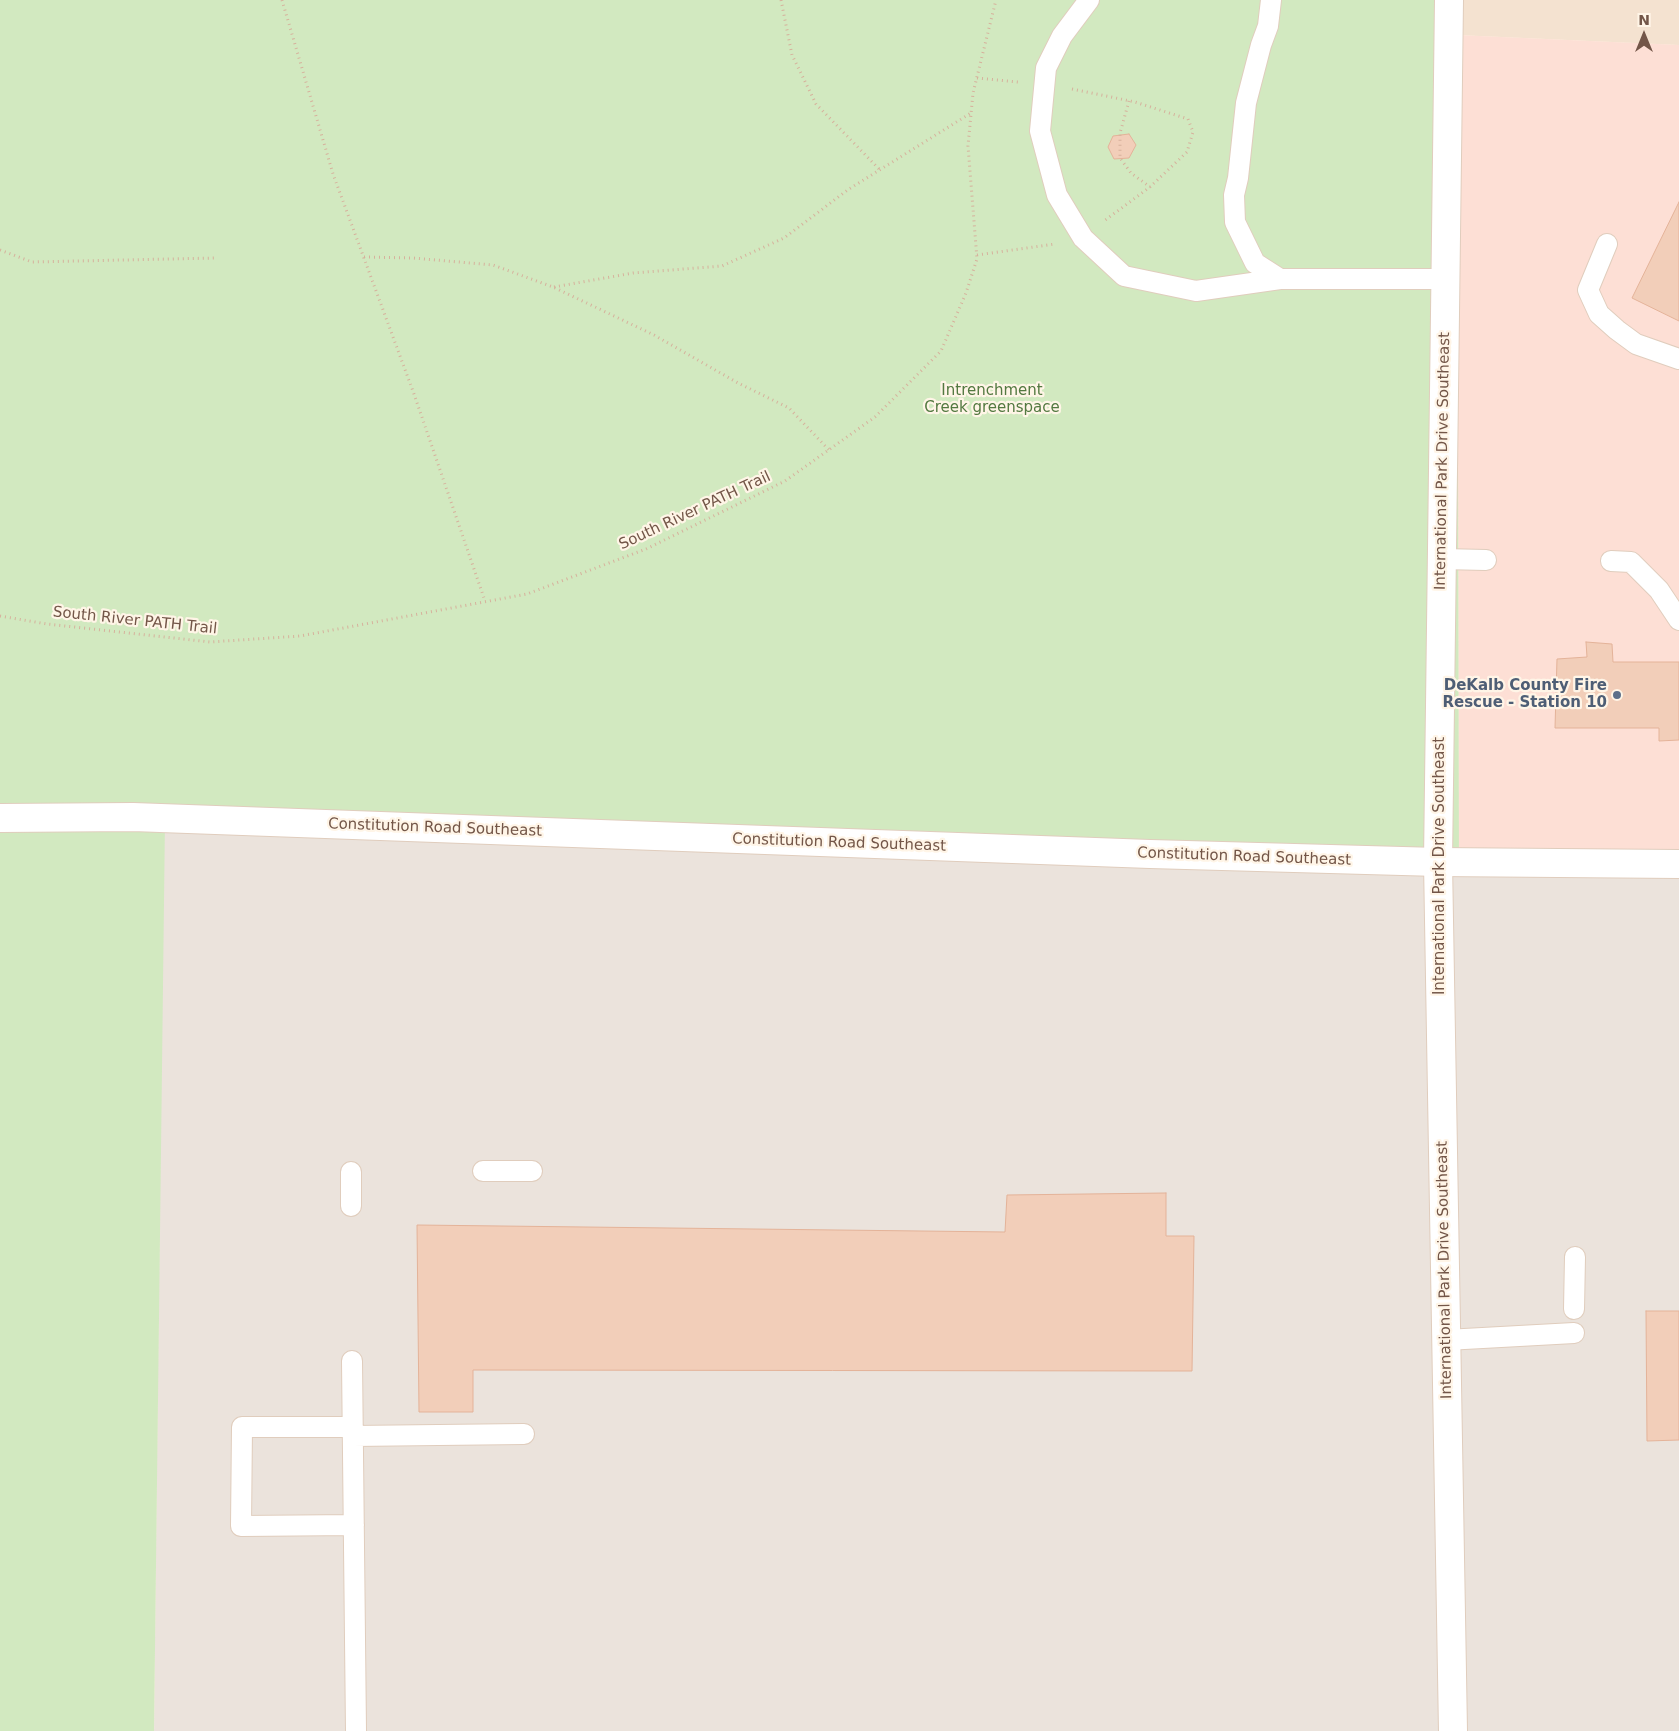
<!DOCTYPE html>
<style>
body{margin:0}
#map{position:relative;width:1679px;height:1731px;overflow:hidden;background:#fcf1e1;font-family:"DejaVu Sans",sans-serif}
canvas{display:block}
.north{position:absolute;left:1619px;top:10px;width:50px;height:50px;-webkit-text-stroke:4px #fff5e7;paint-order:stroke;rotate:0deg;font-size:14px;font-weight:700;line-height:20px;text-align:center;color:#735648}
.north::after{content:'';display:block;margin:auto;width:18px;height:22px;background:#735648;clip-path:polygon(50% 0,100% 100%,50% 72%,0 100%)}
</style>
<div id="map">
<canvas width="1679" height="1731"></canvas>
<div class="north">N</div>
</div>
<script>
const ctx = document.querySelector('canvas').getContext('2d');
ctx.lineJoin = 'round';
function paint(path, color) { ctx.fillStyle = color; ctx.fill(path, 'evenodd'); }
const shape = rows => new Path2D(rows.map(r => 'M' + r).join(''));
function stroke(path, color, width, dash) { ctx.strokeStyle = color; ctx.lineWidth = width; ctx.lineCap = dash ? 'butt' : 'round'; ctx.setLineDash(dash || []); ctx.stroke(path); }
function drawText(font, color, halo, rows, align = 'center') {
  ctx.font = font + ' "DejaVu Sans",sans-serif'; ctx.lineWidth = 4.5; ctx.setLineDash([]); ctx.textBaseline = 'middle'; ctx.strokeStyle = halo; ctx.fillStyle = color; for (const [text, x, y, turn = 0] of rows) {
    ctx.save(); ctx.translate(x, y); ctx.rotate((+turn || 0) * Math.PI / 180); ctx.textAlign = isNaN(turn) ? turn : align; if (halo) ctx.strokeText(text, 0, 0); ctx.fillText(text, 0, 0); ctx.restore();
  }
}
const residential = shape([
 [1457,0,1679,0,1679,45,1457,35]
]);
const commercial = shape([
 [1457,35,1679,45,1679,868,1459,865]
]);
const industrial = shape([
 [164,818,1679,868,1679,1731,154,1731]
]);
const green = shape([
 [0,0,1457,0,1459,865,165,819,154,1731,0,1731]
]);
const building = shape([
 [1129,134,1136,145,1129,158,1114,159,1108,147,1113,136,1129,134],
 [1679,202,1679,321,1632,298,1679,202],
 [1586,642,1612,644,1613,662,1679,662,1679,740,1659,741,1659,728,1555,728,1557,659,1587,657,1586,642],
 [1166,1193,1166,1236,1194,1236,1192,1371,473,1370,473,1412,419,1412,417,1225,1005,1232,1007,1195,1166,1193],
 [1646,1311,1679,1311,1679,1440,1647,1441,1646,1311]
]);
const path = shape([
 [282,0,333,174,414,394,485,601],
 [781,0,792,55,816,104,880,170],
 [977,78,1018,82],
 [1072,89,1135,102,1188,119,1193,132,1187,152,1150,187,1104,221],
 [1129,101,1120,133,1120,158,1131,173,1150,187],
 [0,250,32,262,215,258],
 [977,255,1055,244],
 [364,257,413,258,493,265,553,287,654,335,738,383,789,408,829,450],
 [554,287,633,273,722,266,784,238,849,189,971,113],
 [0,616,47,624,210,642,300,636,527,594,646,549,785,481,875,417,941,351,966,293,977,259,968,146,973,93,996,0]
]);
const service = shape([
 [1089,0,1062,36,1046,68,1040,131,1057,195,1083,238,1124,276,1196,291,1280,279,1445,279],
 [1271,0,1268,26,1261,45,1246,103,1238,178,1234,195,1235,222,1255,263,1280,279],
 [1607,244,1588,290,1599,314,1617,330,1636,344,1679,359],
 [1442,559,1486,560],
 [1611,561,1631,562,1659,590,1679,620],
 [483,1171,532,1171],
 [351,1172,351,1206],
 [1574,1309,1575,1257],
 [1446,1340,1574,1333],
 [352,1361,356,1731],
 [353,1427,242,1427,241,1526,354,1525],
 [353,1436,524,1434]
]);
const minor = shape([
 [1449,0,1438,862,1453,1731]
]);
const tertiary = shape([
 [0,818,133,817,1150,854,1438,862,1679,864]
]);
const markers = [
 [1617,695,5,"#5c6f8a"]
];
const parkNames = [
 ["Intrenchment",992,391],
 ["Creek greenspace",992,408]
];
const streetNames = [
 ["International Park Drive Southeast",1443,461,-89],
 ["South River PATH Trail",695,511,-25],
 ["South River PATH Trail",135,621,6],
 ["Constitution Road Southeast",435,828,2],
 ["Constitution Road Southeast",839,843,2],
 ["Constitution Road Southeast",1244,857,2],
 ["International Park Drive Southeast",1440,866,-90],
 ["International Park Drive Southeast",1445,1270,-91]
];
const serviceNames = [
 ["DeKalb County Fire",1607,686],
 ["Rescue - Station 10",1607,703]
];
paint(residential, '#f4e2d0');
paint(commercial, '#fddfd5');
paint(industrial, '#ebe3dc');
paint(green, '#d2e9c0');
paint(building, '#f2ceb9');
stroke(building, '#e4b399', 1);
stroke(service, '#e0cdbd', 22);
stroke(minor, '#e0cdbd', 30);
stroke(tertiary, '#e0cdbd', 30);
stroke(path, '#d6b19c', 3, [1, 4]);
stroke(service, '#fff', 20);
stroke(minor, '#fff', 28);
stroke(tertiary, '#fff', 28);
for (const [x, y, r, color] of markers) { const dot = new Path2D(); dot.arc(x, y, r, 0, 2 * Math.PI); ctx.fillStyle = color; ctx.fill(dot); stroke(dot, '#fff5e7', 2); }
drawText('15px', '#537940', '#fff5e7', parkNames);
drawText('15px', '#735648', '#fff5e7', streetNames);
drawText('bold 15px', '#4e5e75', '#fff5e7', serviceNames, 'right');
</script>
